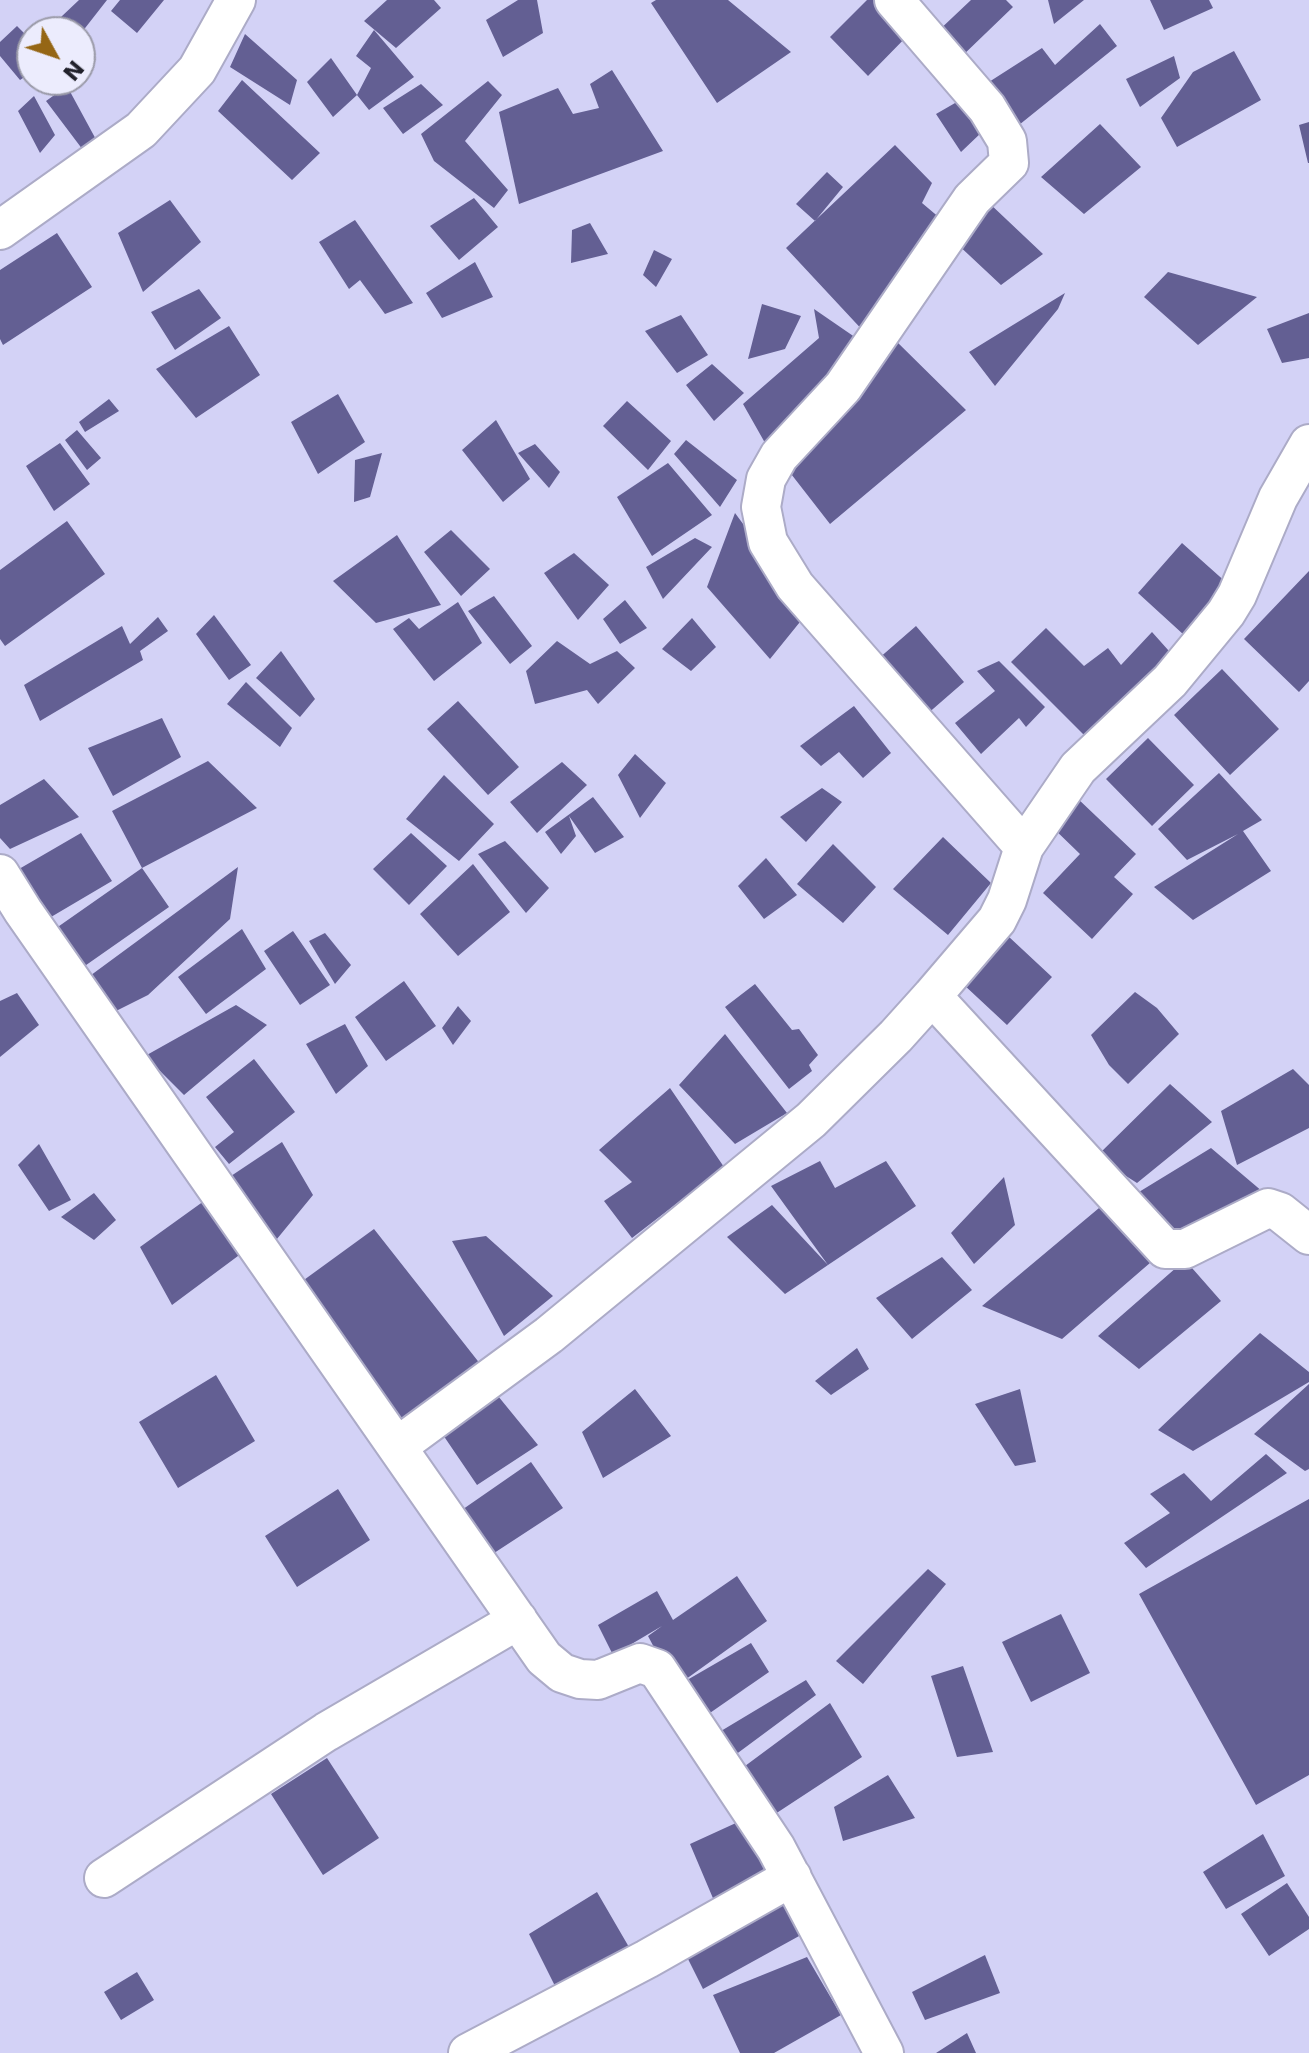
<!DOCTYPE html>
<style>
body{margin:0}
#map{position:relative;width:1309px;height:2053px;overflow:hidden;background:#deddfa;font-family:"DejaVu Sans",sans-serif}
canvas{display:block}
.north{position:absolute;left:16px;top:16px;width:80px;height:80px;box-sizing:border-box;background:#ececfd;border:2px solid #9b9ba9;border-radius:50%;rotate:130deg;font-size:22px;font-weight:700;line-height:32px;text-align:center;color:#21212b}
.north::after{content:'';display:block;margin:auto;width:28px;height:36px;background:#956615;clip-path:polygon(50% 0,100% 100%,50% 72%,0 100%)}
</style>
<div id="map">
<canvas width="1309" height="2053"></canvas>
<div class="north">N</div>
</div>
<script>
const ctx = document.querySelector('canvas').getContext('2d');
ctx.lineJoin = 'round';
function paint(path, color) { ctx.fillStyle = color; ctx.fill(path, 'evenodd'); }
const shape = rows => new Path2D(rows.map(r => 'M' + r).join(''));
function stroke(path, color, width, dash) { ctx.strokeStyle = color; ctx.lineWidth = width; ctx.lineCap = dash ? 'butt' : 'round'; ctx.setLineDash(dash || []); ctx.stroke(path); }
const built = shape([
 [0,0,1309,0,1309,2053,0,2053],
 [32,32,80,32,80,80,32,80]
]);
const building = shape([
 [79,0,107,0,82,32,74,32,61,17],
 [120,0,164,0,137,33,111,11],
 [387,0,434,0,441,8,396,48,364,21],
 [518,0,537,0,543,33,503,57,486,20],
 [656,0,728,0,791,52,717,103,651,3],
 [867,0,886,0,914,29,868,76,830,37],
 [971,0,1006,0,1013,7,959,59,935,34],
 [1048,0,1084,0,1054,24],
 [1150,0,1209,0,1213,8,1164,30],
 [1100,24,1117,46,1014,129,978,89,1042,48,1055,65],
 [17,26,32,41,32,72,20,80,0,56,0,42],
 [374,30,414,77,369,110,357,95,333,117,307,82,331,58,357,95,371,68,356,56],
 [245,34,297,80,290,105,230,67],
 [1234,51,1261,100,1177,147,1161,118,1193,72],
 [1174,56,1180,78,1140,107,1126,79],
 [612,70,663,151,519,204,499,112,558,88,573,114,599,108,590,84],
 [242,80,320,153,292,180,218,111],
 [488,81,502,95,465,141,508,190,494,208,434,161,421,134],
 [421,84,443,105,403,134,383,108],
 [67,86,99,145,86,154,46,101],
 [34,96,55,135,40,153,18,111],
 [962,99,982,132,961,152,936,114],
 [1309,122,1309,163,1308,163,1299,125],
 [1100,124,1141,167,1084,214,1041,177],
 [895,145,932,183,922,203,947,224,867,335,786,248],
 [827,172,843,187,815,221,796,204],
 [474,198,498,227,459,260,430,226],
 [170,200,201,242,143,292,118,233],
 [988,202,1043,254,1001,285,954,241],
 [355,220,413,303,385,314,360,280,349,289,319,242],
 [590,223,608,254,571,263,572,230],
 [57,233,92,287,3,345,0,339,0,270],
 [654,250,672,259,656,287,643,275],
 [475,262,493,297,442,318,426,293],
 [1168,272,1257,297,1198,345,1144,297],
 [199,289,221,318,175,350,151,312],
 [1065,293,1058,309,995,386,969,352],
 [762,304,801,316,785,349,748,359],
 [814,309,862,342,773,457,743,404,819,338],
 [1309,313,1309,358,1282,363,1267,329],
 [681,315,708,355,677,373,645,331],
 [229,326,260,375,196,418,156,369],
 [893,338,966,410,830,524,788,470],
 [712,364,744,393,714,421,686,385],
 [338,394,365,442,318,474,291,422],
 [109,399,119,411,85,432,79,422],
 [627,401,671,441,648,470,603,426],
 [496,420,530,479,503,502,462,450],
 [77,430,101,458,87,470,65,440],
 [686,440,737,480,720,507,674,454],
 [60,443,90,484,54,511,26,466],
 [535,444,560,472,549,488,518,453],
 [382,453,370,497,354,502,355,460],
 [668,463,712,515,652,556,617,497],
 [735,513,808,612,770,659,707,587],
 [67,521,105,574,5,646,0,639,0,570],
 [451,530,490,569,461,596,424,552],
 [397,535,441,605,376,623,333,581],
 [695,538,712,547,663,599,646,567],
 [1182,543,1228,584,1184,635,1138,593],
 [574,553,609,585,578,620,544,573],
 [1309,571,1309,681,1299,692,1244,639],
 [494,596,532,646,510,664,468,611],
 [625,600,647,628,620,644,603,619],
 [458,602,482,643,434,681,393,629,409,618,419,629],
 [214,615,251,665,229,680,196,634],
 [158,617,168,631,140,651,143,660,40,721,24,685,122,626,130,644],
 [692,618,716,647,691,671,662,649],
 [916,626,964,682,918,722,870,666],
 [1046,628,1084,666,1108,648,1121,665,1152,632,1177,660,1091,742,1011,662],
 [557,641,590,664,617,651,635,668,598,704,587,690,535,704,526,671],
 [281,651,315,699,300,717,256,678],
 [999,661,1045,707,1026,727,1019,718,981,754,955,723,995,691,977,671],
 [1222,669,1279,729,1230,775,1174,715],
 [246,682,292,728,280,747,227,704],
 [458,701,519,767,488,795,427,729],
 [854,706,891,753,863,778,839,752,821,766,800,746],
 [162,718,181,757,113,796,88,748],
 [1148,738,1194,785,1152,826,1106,779],
 [635,754,666,783,640,818,618,775],
 [208,761,257,808,142,868,112,811],
 [562,762,587,785,537,833,510,802],
 [1219,773,1262,820,1243,831,1271,871,1193,920,1154,887,1238,834,1187,860,1158,829],
 [444,775,494,824,459,861,406,819],
 [44,779,79,817,10,849,0,838,0,805],
 [822,788,842,802,806,842,780,817],
 [593,797,624,837,595,853,569,816,576,836,561,854,545,832],
 [1076,797,1136,854,1114,877,1133,894,1092,939,1043,893,1080,854,1050,825],
 [81,833,112,881,51,917,19,869],
 [411,833,447,866,409,905,373,869],
 [943,837,991,883,948,935,893,889],
 [505,841,549,888,526,913,478,854],
 [833,844,876,887,843,923,797,884],
 [766,858,797,895,764,919,738,886],
 [473,864,510,912,458,956,420,914],
 [238,867,230,919,148,995,108,1015,83,981],
 [142,868,169,907,79,970,52,931],
 [242,929,266,969,206,1014,178,977],
 [293,931,330,985,300,1005,264,951],
 [325,933,351,965,335,984,309,941],
 [1008,936,1052,977,1007,1025,963,984],
 [404,981,436,1026,386,1061,355,1017],
 [755,984,792,1030,799,1029,818,1055,809,1065,812,1071,789,1089,725,1007],
 [1135,992,1157,1008,1179,1034,1128,1084,1109,1065,1091,1035],
 [17,993,39,1025,0,1057,0,1001],
 [236,1005,267,1025,184,1095,145,1056],
 [458,1006,471,1021,453,1045,442,1028],
 [345,1024,368,1066,336,1094,306,1044],
 [725,1034,787,1113,735,1144,679,1085],
 [254,1059,295,1112,229,1164,215,1147,234,1132,206,1097],
 [1293,1069,1309,1085,1309,1128,1237,1165,1221,1111],
 [1170,1084,1212,1122,1137,1183,1096,1157],
 [670,1088,724,1167,632,1238,604,1201,632,1182,599,1150],
 [282,1142,313,1195,272,1245,225,1180],
 [39,1144,71,1200,49,1211,18,1165],
 [1211,1148,1263,1192,1173,1238,1134,1195],
 [820,1161,835,1188,886,1161,916,1206,828,1265,785,1294,727,1237,772,1205,828,1265,771,1186],
 [1004,1177,1015,1225,974,1264,951,1233],
 [94,1193,116,1220,94,1240,61,1217],
 [204,1201,242,1253,172,1305,140,1247],
 [1105,1203,1158,1256,1062,1339,982,1306],
 [374,1229,481,1365,396,1423,297,1285],
 [486,1236,553,1296,504,1336,452,1241],
 [942,1257,972,1290,912,1339,876,1298],
 [1185,1260,1221,1301,1139,1369,1098,1336],
 [1260,1333,1309,1372,1309,1382,1193,1451,1158,1430],
 [857,1348,869,1369,831,1395,815,1381],
 [216,1375,255,1441,178,1488,139,1422],
 [1309,1384,1309,1469,1305,1471,1254,1434],
 [635,1389,671,1436,603,1478,582,1432],
 [1020,1389,1036,1462,1015,1466,975,1404],
 [498,1396,538,1445,477,1485,439,1429],
 [1266,1454,1287,1473,1146,1568,1124,1543,1170,1513,1150,1494,1184,1473,1211,1501],
 [531,1462,563,1508,488,1557,456,1514],
 [338,1489,370,1540,297,1587,265,1536],
 [1309,1499,1309,1775,1256,1805,1139,1594],
 [928,1569,946,1584,863,1684,836,1661],
 [737,1576,767,1621,675,1687,648,1636,662,1626,613,1655,598,1625,657,1591,673,1620],
 [1061,1614,1090,1673,1031,1702,1002,1642],
 [751,1643,769,1672,694,1724,675,1687],
 [963,1666,993,1752,957,1757,931,1676],
 [806,1680,816,1695,727,1761,716,1734],
 [830,1703,862,1757,769,1818,741,1769],
 [327,1758,379,1838,323,1875,271,1794],
 [888,1775,915,1818,843,1841,834,1807],
 [749,1817,783,1863,715,1903,690,1844],
 [1263,1834,1285,1876,1226,1909,1203,1872],
 [1287,1883,1309,1917,1309,1929,1269,1956,1241,1914],
 [792,1890,810,1930,703,1989,686,1955],
 [597,1892,633,1954,559,1994,529,1934],
 [985,1955,1000,1993,925,2020,912,1992],
 [807,1957,841,2015,774,2053,740,2053,713,1995],
 [137,1972,154,2000,121,2020,104,1992],
 [967,2033,976,2053,936,2053]
]);
const minor = shape([
 [894,0,987,108,1007,141,1009,163,972,199,843,387,779,456,766,479,761,507,768,542,795,586,1024,847],
 [0,230,141,130,197,70,236,0],
 [0,874,23,911,544,1658,562,1673,580,1679,598,1680,640,1663,657,1669,776,1848,884,2053],
 [932,996,1165,1249,1185,1249,1268,1208,1280,1212,1309,1235],
 [398,1446,549,1335,811,1120,896,1036,932,996,997,920,1007,900,1024,847,1078,768,1170,681,1226,613,1237,595,1278,498,1309,444],
 [104,1878,326,1732,518,1620],
 [468,2053,647,1959,792,1877]
]);
paint(built, '#d3d2f6');
paint(building, '#635f93');
stroke(minor, '#acabc7', 42);
stroke(minor, '#fff', 38);
</script>
